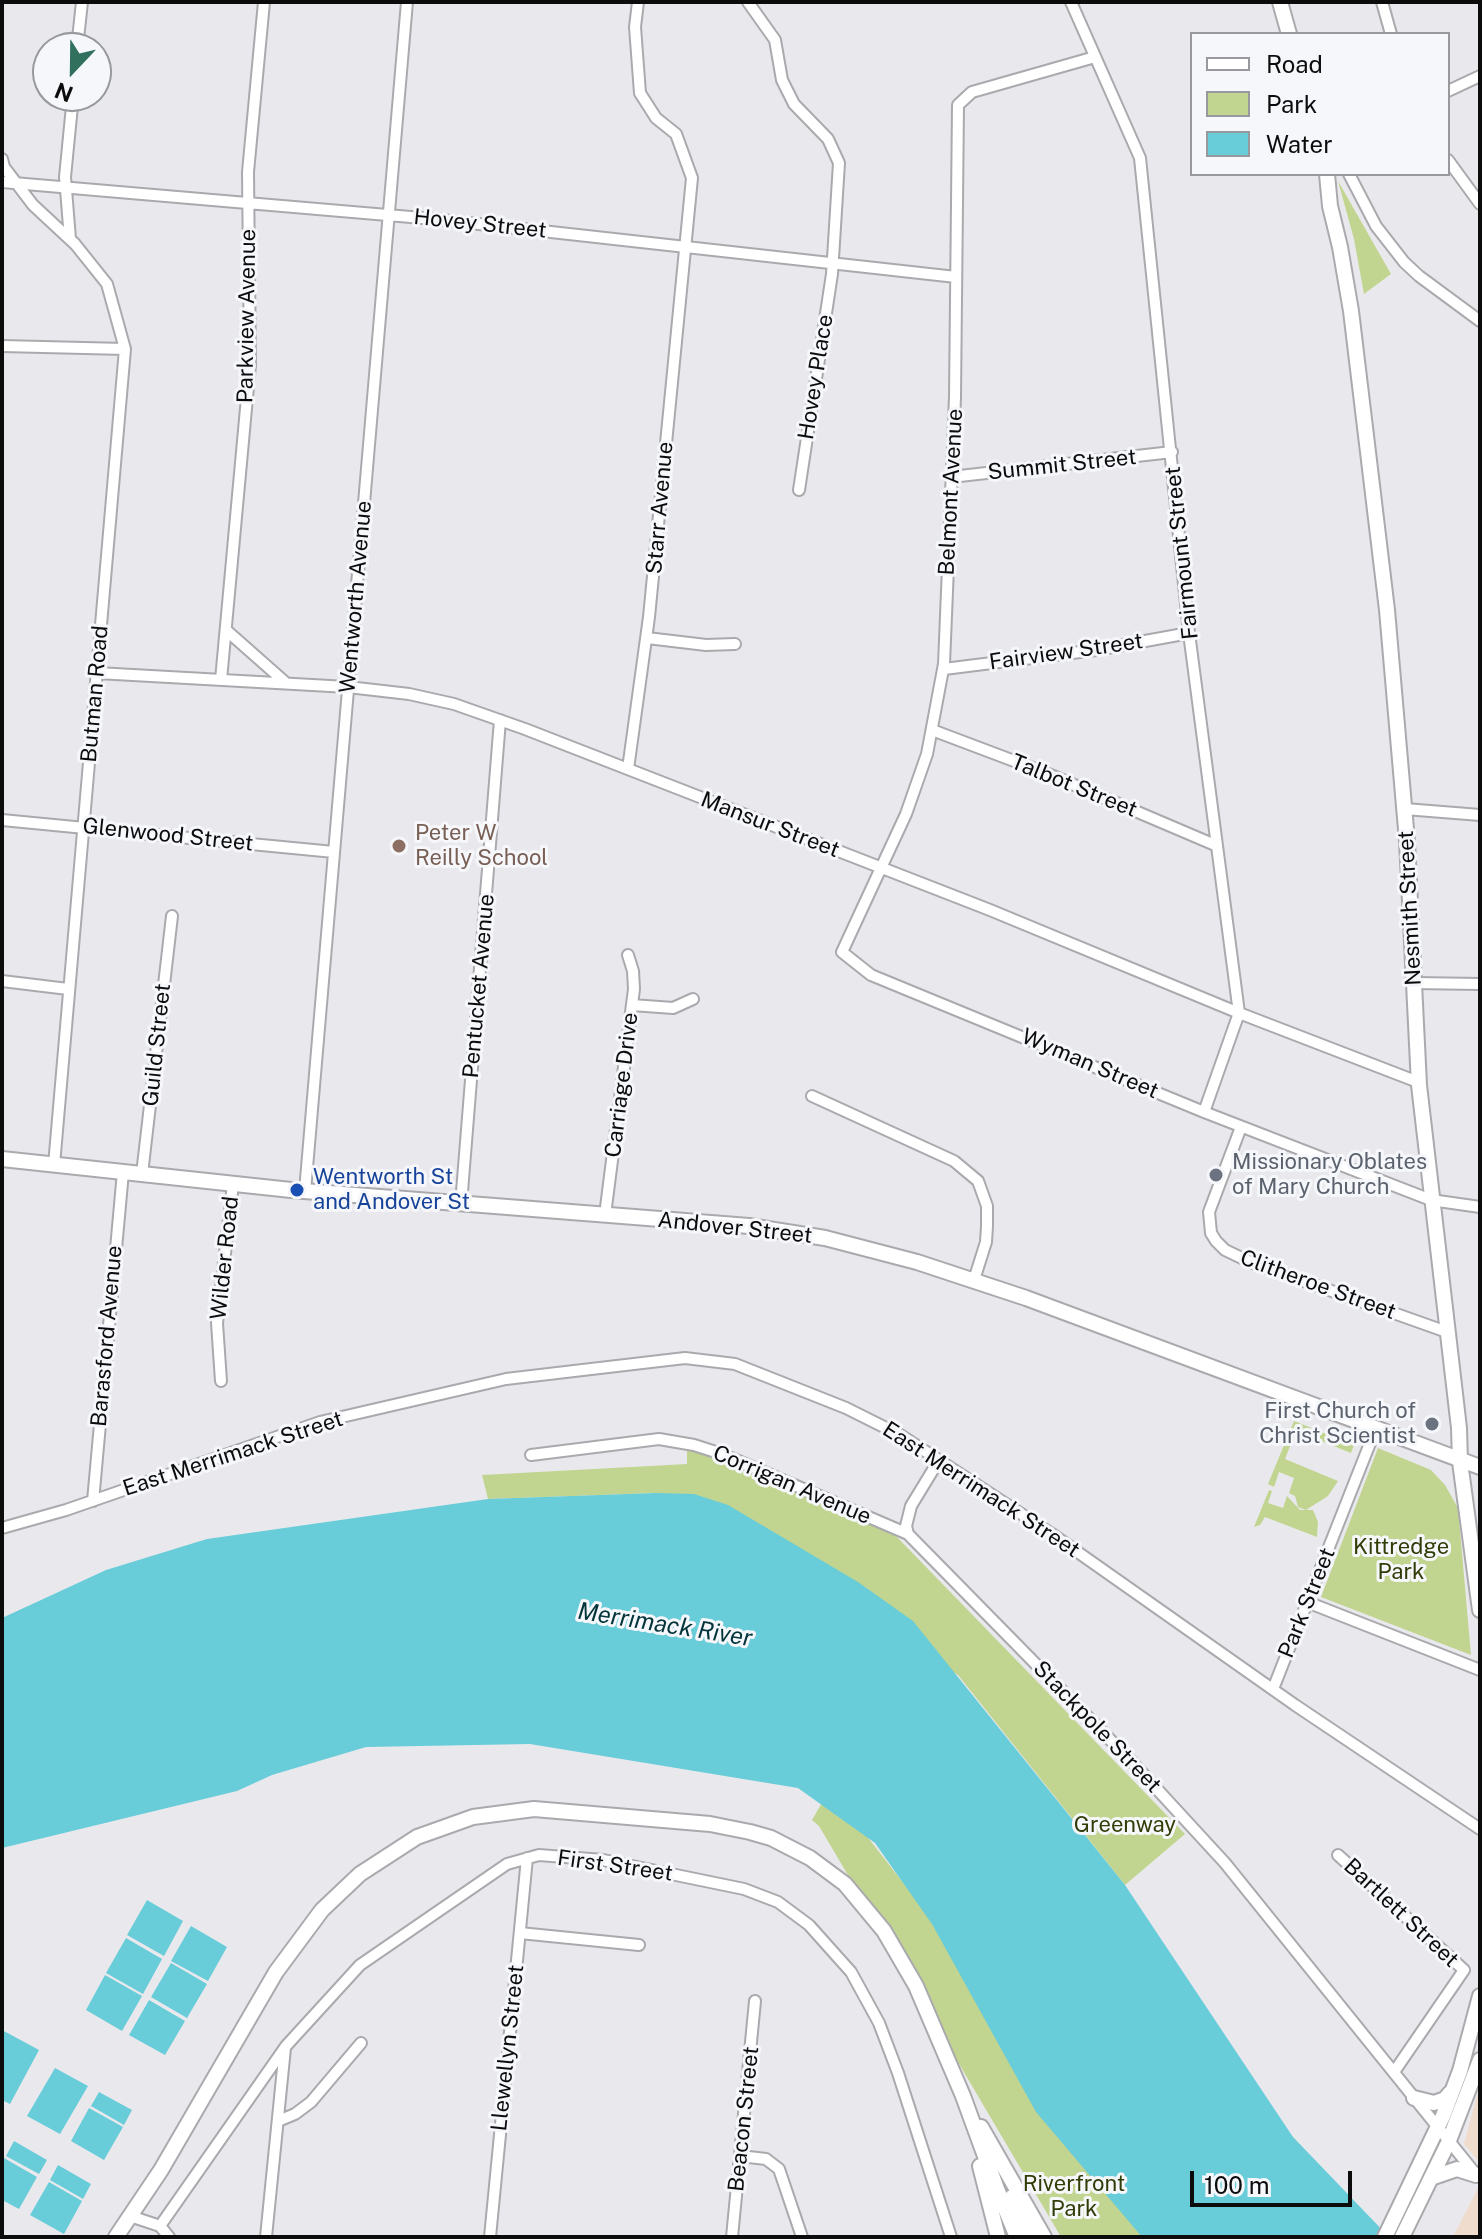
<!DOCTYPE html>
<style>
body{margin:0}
#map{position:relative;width:1482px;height:2239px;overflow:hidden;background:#e9e9ed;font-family:"Public Sans",sans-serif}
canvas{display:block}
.frame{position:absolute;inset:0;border:4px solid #0c0c0d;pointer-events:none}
.legend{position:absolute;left:1190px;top:32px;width:260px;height:144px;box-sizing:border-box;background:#f6f7fb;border:2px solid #98999c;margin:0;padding:10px 14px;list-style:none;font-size:24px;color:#0c0c0d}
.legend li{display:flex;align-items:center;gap:16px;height:40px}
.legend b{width:40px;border:2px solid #98999c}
.north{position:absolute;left:32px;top:32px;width:80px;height:80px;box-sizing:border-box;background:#f6f7fb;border:2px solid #98999c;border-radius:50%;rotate:202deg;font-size:22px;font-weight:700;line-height:32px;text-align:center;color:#0c0c0d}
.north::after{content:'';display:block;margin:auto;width:28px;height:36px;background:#31705d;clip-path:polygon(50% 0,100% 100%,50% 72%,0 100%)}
.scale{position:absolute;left:1190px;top:2171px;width:162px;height:36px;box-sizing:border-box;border:4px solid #0c0c0d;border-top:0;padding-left:10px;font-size:24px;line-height:28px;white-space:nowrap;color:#0c0c0d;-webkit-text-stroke:6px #f6f7fb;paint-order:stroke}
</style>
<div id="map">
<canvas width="1482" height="2239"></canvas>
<div class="frame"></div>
<ul class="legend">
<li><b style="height:10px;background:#fff"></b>Road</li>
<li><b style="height:22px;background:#c1d590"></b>Park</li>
<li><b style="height:22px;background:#68ccd9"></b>Water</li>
</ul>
<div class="north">N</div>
<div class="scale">100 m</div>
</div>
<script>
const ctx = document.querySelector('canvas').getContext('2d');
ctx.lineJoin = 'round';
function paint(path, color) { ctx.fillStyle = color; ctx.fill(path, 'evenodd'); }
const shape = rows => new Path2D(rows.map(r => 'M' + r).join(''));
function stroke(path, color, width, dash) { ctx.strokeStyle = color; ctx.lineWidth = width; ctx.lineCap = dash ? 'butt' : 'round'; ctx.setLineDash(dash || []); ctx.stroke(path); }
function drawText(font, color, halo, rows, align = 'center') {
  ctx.font = font + ' "Public Sans",sans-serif'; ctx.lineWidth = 6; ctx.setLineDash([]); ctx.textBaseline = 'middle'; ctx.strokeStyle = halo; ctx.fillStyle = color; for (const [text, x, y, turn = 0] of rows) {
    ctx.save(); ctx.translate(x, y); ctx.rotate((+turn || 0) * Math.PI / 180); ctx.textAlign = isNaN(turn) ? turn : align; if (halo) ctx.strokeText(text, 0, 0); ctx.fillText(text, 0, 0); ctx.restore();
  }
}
const medical = shape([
 [1480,2084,1480,2163,1464,2144],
 [1480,2184,1480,2237,1453,2237]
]);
const green = shape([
 [1338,181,1391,274,1364,294,1354,239],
 [1294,1421,1354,1445,1351,1453,1296,1431,1285,1459,1338,1481,1328,1496,1306,1510,1298,1507,1295,1496,1289,1493,1294,1478,1279,1472,1274,1487,1268,1484],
 [687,1446,895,1535,1185,1834,1125,1885,958,1675,656,1493,488,1499,482,1475,687,1464],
 [1378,1448,1431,1470,1445,1485,1458,1508,1471,1655,1321,1597],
 [1269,1490,1272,1491,1268,1503,1283,1508,1287,1496,1300,1510,1313,1510,1318,1522,1317,1537,1265,1517,1260,1525,1254,1527],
 [827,1794,844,1807,923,1908,1154,2237,1061,2237,819,1826,812,1820]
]);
const water = shape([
 [656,1493,694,1494,728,1505,858,1582,913,1621,1125,1885,1293,2137,1389,2237,1142,2237,1036,2112,932,1924,875,1843,798,1788,530,1744,366,1747,272,1775,237,1791,2,1848,2,1618,106,1570,207,1539,488,1499],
 [147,1900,183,1921,164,1956,127,1935],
 [191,1926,227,1947,208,1981,171,1961],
 [126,1938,162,1959,143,1994,106,1973],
 [171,1963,207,1984,187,2018,151,1997],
 [105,1975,142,1996,122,2031,86,2010],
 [149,2000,185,2021,165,2055,129,2035],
 [2,2030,39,2050,10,2104,2,2100],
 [55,2068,88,2086,60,2134,27,2116],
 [99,2092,132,2110,124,2125,91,2106],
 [89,2108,123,2127,104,2160,71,2141],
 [14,2141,47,2160,39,2174,6,2156],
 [4,2158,37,2177,19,2209,2,2200],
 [58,2165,91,2184,83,2199,50,2180],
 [49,2182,82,2201,64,2234,30,2215]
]);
const minor = shape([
 [748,2,775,40,782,80,794,104,828,139,839,163,832,274,799,490],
 [1071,2,1140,158,1189,633,1239,1013,1204,1112],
 [1382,2,1391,34],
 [77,48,82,2],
 [1095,57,972,92,958,105,955,397,944,664,927,754,906,814,842,952,871,975,1204,1112,1431,1200,1480,1207],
 [1448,91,1480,76],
 [2,159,4,167,33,205,75,244,107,284,125,349,54,1165],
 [1448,160,1480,204],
 [1349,174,1376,226,1404,262,1419,276,1480,321],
 [2,182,434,219,956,277],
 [70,239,65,177,73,96],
 [2,346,125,349],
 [951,477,1172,452],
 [226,630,286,683],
 [647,638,706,645,735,644],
 [944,669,1096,650,1189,633],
 [97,673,348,687,409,694,454,704,525,729,990,910,1239,1013,1418,1082],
 [221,680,250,365,248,172,264,2],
 [932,730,1046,773,1215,845],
 [628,769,649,617,692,178,676,134,656,118,640,93,635,27,638,2],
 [1405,809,1480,815],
 [2,820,334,852],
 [2,981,68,989],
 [1414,983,1480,984],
 [632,1005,673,1008,693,999],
 [812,1096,954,1161,978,1181,987,1206,987,1226,986,1242,974,1280],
 [1241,1127,1209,1212,1211,1233,1216,1241,1225,1250,1250,1262,1447,1332],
 [142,1174,172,916],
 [305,1191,407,2],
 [461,1204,500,720],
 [605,1215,634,989,633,971,628,955],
 [221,1381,217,1323,233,1184],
 [531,1455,659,1439,694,1445,722,1454,908,1534],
 [939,1460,911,1506,906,1526,908,1534,1133,1763,1225,1863,1474,2172],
 [93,1501,123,1172],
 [2,1528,66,1510,320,1422,506,1379,685,1358,735,1364,846,1408,902,1436,1052,1534,1295,1705,1480,1829],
 [1307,1602,1480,1670],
 [1273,1689,1376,1428],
 [1338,1855,1464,1970,1394,2072],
 [520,1933,639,1945],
 [278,2121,295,2114,311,2102,361,2043],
 [740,2156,766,2159,779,2169,802,2237],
 [130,2216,160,2226,169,2237],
 [160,2226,286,2046,360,1965,507,1864,539,1855,603,1860,744,1889,778,1902,809,1925,851,1972,879,2023,898,2073,951,2237],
 [266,2237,285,2048],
 [490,2237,527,1858],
 [732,2237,755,2001]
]);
const major = shape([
 [1280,2,1289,34],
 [1327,174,1330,206,1340,247,1351,311,1387,610,1407,841,1419,1085,1459,1428,1460,1462,1480,1610],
 [2,1159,291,1190,749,1226,825,1238,917,1262,1026,1298,1480,1467],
 [1414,2098,1434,2103,1445,2099,1450,2093],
 [981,2127,1044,2237],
 [980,2166,998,2237],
 [1431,2178,1457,2169,1476,2175],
 [1012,2197,1029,2237],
 [116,2237,161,2170,276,1972,322,1910,360,1874,417,1837,473,1817,534,1809,710,1824,750,1832,771,1838,810,1858,845,1884,884,1931,916,1986,963,2096,997,2189,1017,2237],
 [1385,2237,1443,2116,1460,2071,1480,1996],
 [1402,2237,1448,2143,1480,2060]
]);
const markers = [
 [399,846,8,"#8d6e63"],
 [1216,1175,8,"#6b7280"],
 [297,1190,8,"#1a4fb4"],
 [1432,1424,8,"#6b7280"]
];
const streetNames = [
 ["Hovey Street",480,224,6],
 ["Parkview Avenue",247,316,-89],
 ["Hovey Place",816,377,-81],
 ["Summit Street",1062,465,-6],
 ["Belmont Avenue",951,492,-87],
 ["Starr Avenue",660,508,-85],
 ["Fairmount Street",1182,553,-96],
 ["Wentworth Avenue",356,597,-85],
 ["Fairview Street",1066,652,-8],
 ["Butman Road",95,694,-85],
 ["Talbot Street",1074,786,22],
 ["Mansur Street",770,825,21],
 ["Glenwood Street",168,835,6],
 ["Nesmith Street",1410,908,-93],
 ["Pentucket Avenue",479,986,-85],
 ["Guild Street",157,1045,-84],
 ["Wyman Street",1090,1064,23],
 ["Carriage Drive",622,1085,-83],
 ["Andover Street",735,1228,6],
 ["Wilder Road",225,1258,-84],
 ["Clitheroe Street",1318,1285,20],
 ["Barasford Avenue",107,1336,-85],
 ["East Merrimack Street",233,1454,-18],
 ["Corrigan Avenue",792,1485,23],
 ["East Merrimack Street",981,1490,33],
 ["Park Street",1307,1603,-68],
 ["Stackpole Street",1097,1727,46],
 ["First Street",615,1866,8],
 ["Bartlett Street",1401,1913,43],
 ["Llewellyn Street",508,2048,-84],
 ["Beacon Street",744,2119,-84]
];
const educationNames = [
 ["Peter W",415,833],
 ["Reilly School",415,858]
];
const worshipNames = [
 ["Missionary Oblates",1232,1162],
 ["of Mary Church",1232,1187],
 ["First Church of",1416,1411,"right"],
 ["Christ Scientist",1416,1436,"right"]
];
const transitNames = [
 ["Wentworth St",313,1177],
 ["and Andover St",313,1202]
];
const parkNames = [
 ["Kittredge",1401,1547],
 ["Park",1401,1572],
 ["Greenway",1125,1825],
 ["Riverfront",1074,2184],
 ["Park",1074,2209]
];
const waterNames = [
 ["Merrimack River",665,1625,9]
];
paint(medical, '#efdccc');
paint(green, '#c1d590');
paint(water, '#68ccd9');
stroke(minor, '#aaaaae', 14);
stroke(major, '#aaaaae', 18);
stroke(minor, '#fff', 10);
stroke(major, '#fff', 14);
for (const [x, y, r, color] of markers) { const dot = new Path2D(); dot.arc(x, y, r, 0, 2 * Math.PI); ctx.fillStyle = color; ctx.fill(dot); stroke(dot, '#f6f7fb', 3); }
drawText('22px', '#0c0c0d', '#f6f7fb', streetNames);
drawText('22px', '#785e54', '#f6f7fb', educationNames, 'left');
drawText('22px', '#5b616d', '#f6f7fb', worshipNames, 'left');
drawText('22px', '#164399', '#f6f7fb', transitNames, 'left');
drawText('22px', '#313d07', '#f6f7fb', parkNames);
drawText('italic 24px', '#02343a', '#f6f7fb', waterNames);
</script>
